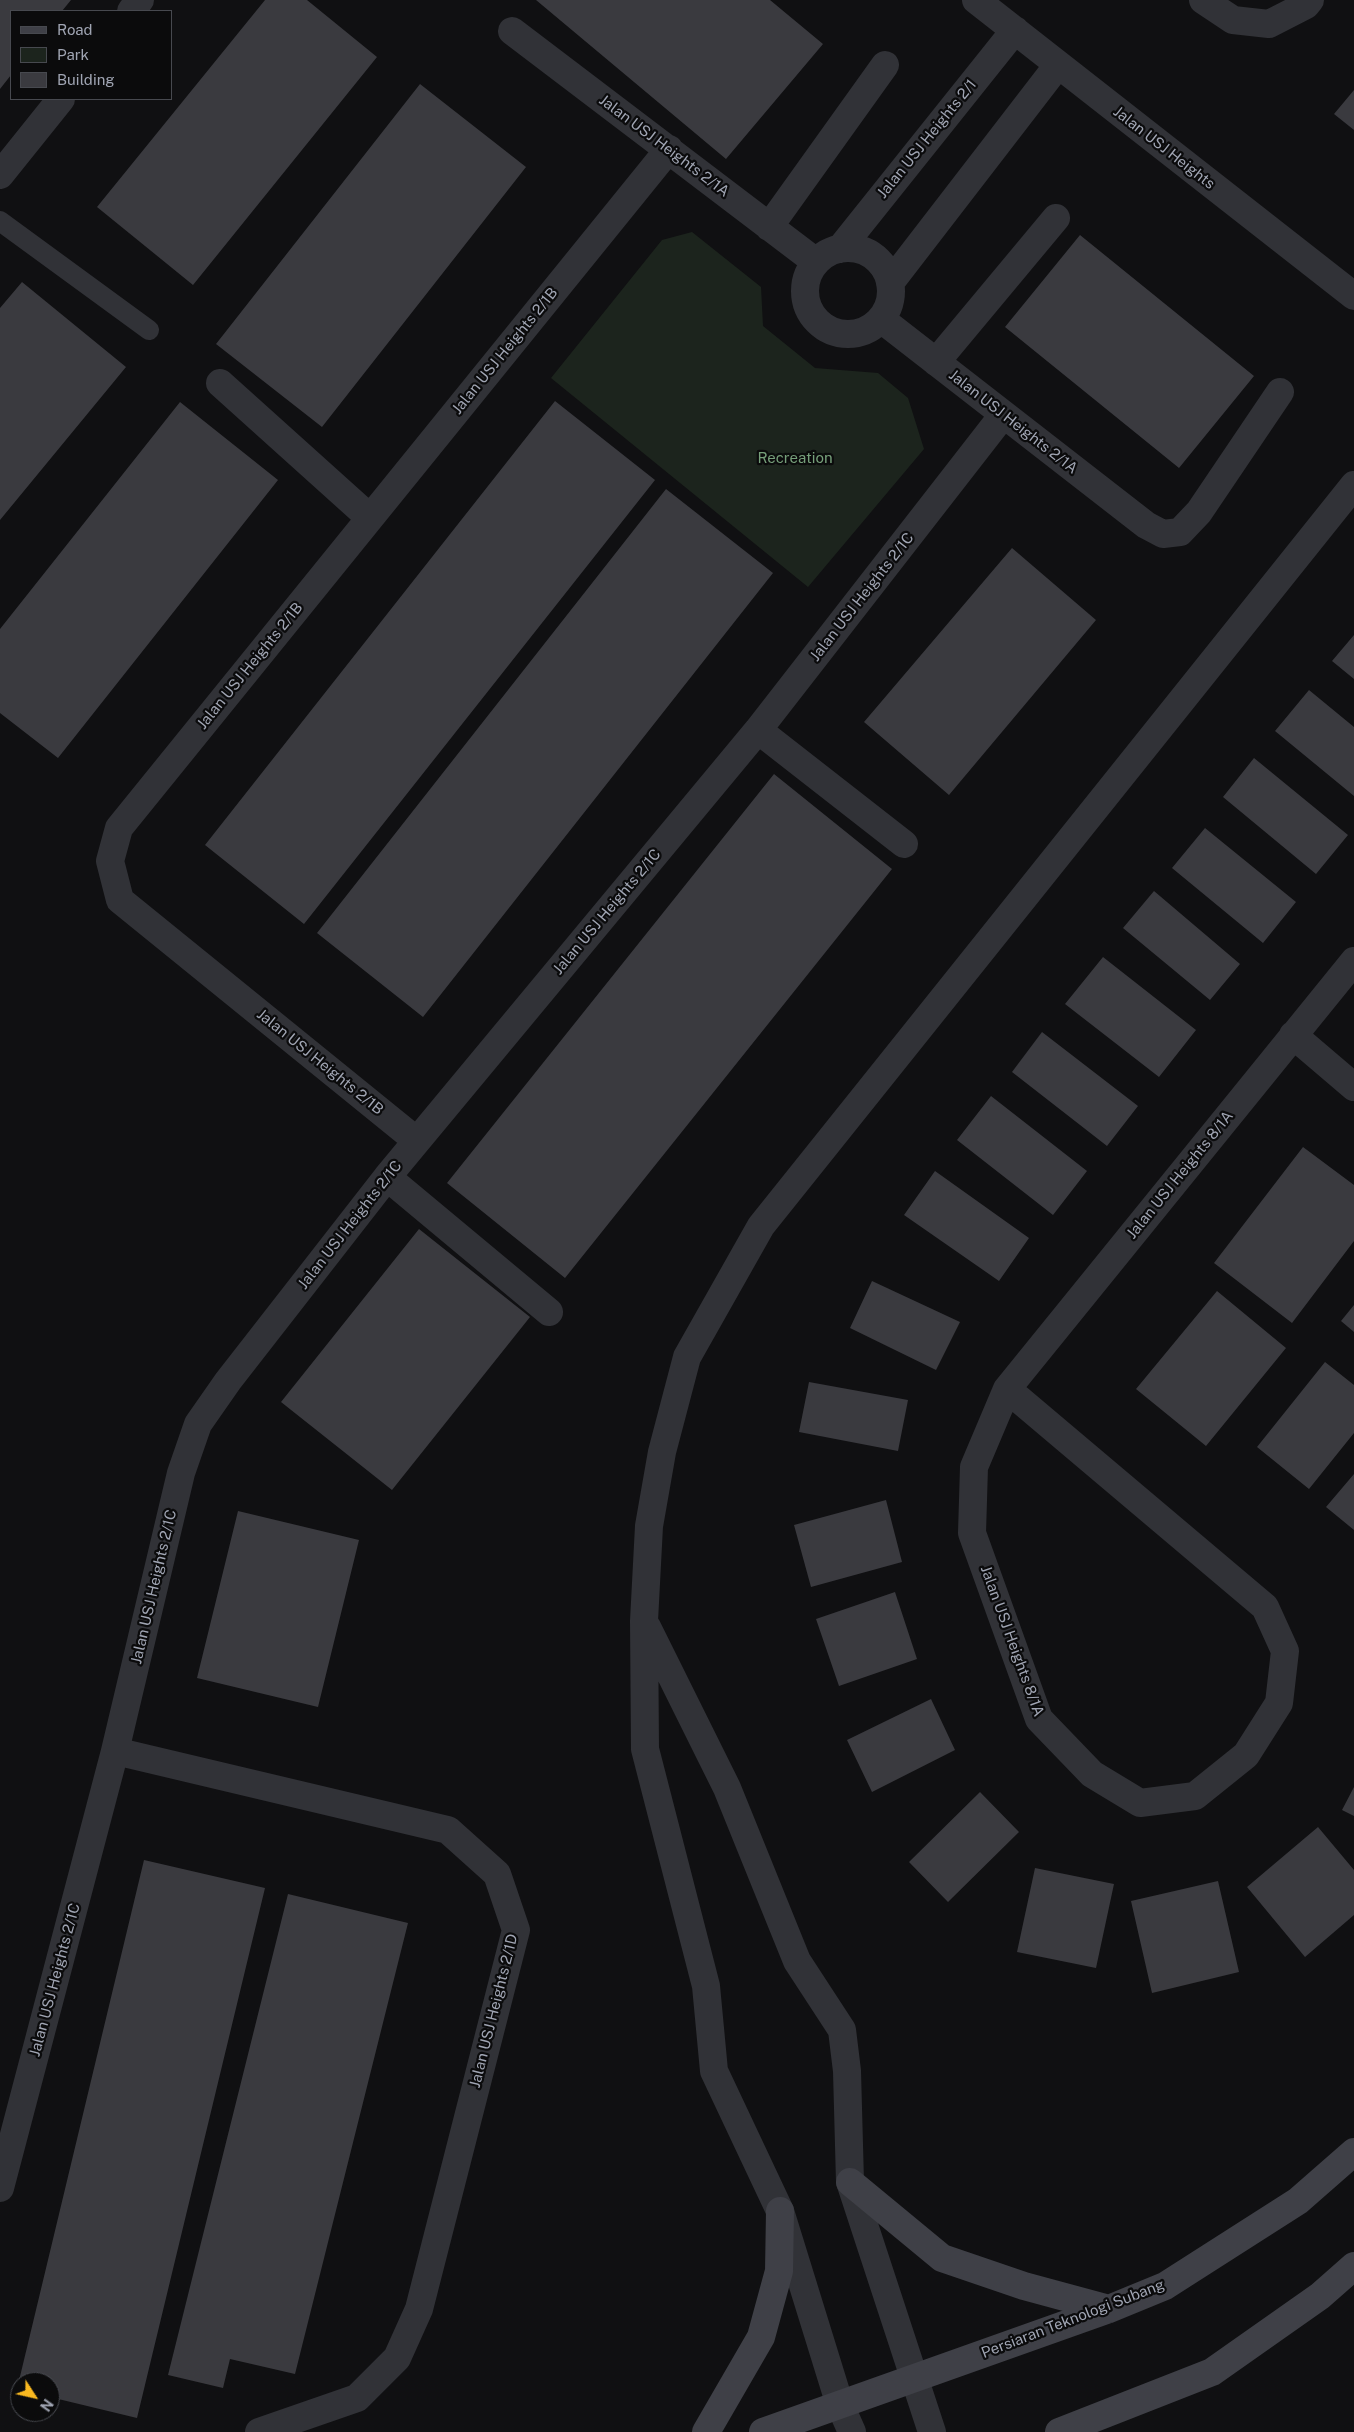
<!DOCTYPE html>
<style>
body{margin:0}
#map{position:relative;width:1354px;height:2432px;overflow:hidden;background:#101012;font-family:"Public Sans",sans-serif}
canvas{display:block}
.legend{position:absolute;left:10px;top:10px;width:162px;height:90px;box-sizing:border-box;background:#0b0b0c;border:1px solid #47494f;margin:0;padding:6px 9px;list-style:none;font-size:15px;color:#a0a5b3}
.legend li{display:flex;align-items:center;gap:10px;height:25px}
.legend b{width:25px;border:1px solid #47494f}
.north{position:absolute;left:10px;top:2372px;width:50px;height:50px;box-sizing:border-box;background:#0b0b0c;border:1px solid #47494f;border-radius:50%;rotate:125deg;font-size:14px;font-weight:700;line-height:20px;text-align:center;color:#a0a5b3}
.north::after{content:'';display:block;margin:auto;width:18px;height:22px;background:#fab920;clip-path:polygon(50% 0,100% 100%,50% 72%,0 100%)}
</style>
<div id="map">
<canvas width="1354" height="2432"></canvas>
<ul class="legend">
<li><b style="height:6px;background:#3f4047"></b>Road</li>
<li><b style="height:14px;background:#1c241d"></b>Park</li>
<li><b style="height:14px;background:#3a3a3f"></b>Building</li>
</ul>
<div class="north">N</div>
</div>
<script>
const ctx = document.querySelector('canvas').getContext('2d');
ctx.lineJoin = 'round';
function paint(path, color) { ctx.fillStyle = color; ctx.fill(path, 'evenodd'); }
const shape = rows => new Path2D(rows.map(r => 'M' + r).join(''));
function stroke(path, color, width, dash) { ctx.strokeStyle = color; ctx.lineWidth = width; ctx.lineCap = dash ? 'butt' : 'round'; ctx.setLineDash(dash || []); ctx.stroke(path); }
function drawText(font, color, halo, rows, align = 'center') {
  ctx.font = font + ' "Public Sans",sans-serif'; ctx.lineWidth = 4.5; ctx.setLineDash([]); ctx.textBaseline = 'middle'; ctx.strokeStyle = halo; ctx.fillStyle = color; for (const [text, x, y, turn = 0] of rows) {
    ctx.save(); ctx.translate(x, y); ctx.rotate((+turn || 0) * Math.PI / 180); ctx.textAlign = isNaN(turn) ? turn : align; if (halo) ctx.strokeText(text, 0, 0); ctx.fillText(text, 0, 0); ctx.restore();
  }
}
const green = shape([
 [692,232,761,287,763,326,815,368,878,373,908,398,924,449,808,587,551,378,662,240]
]);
const building = shape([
 [0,0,71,0,62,11,11,11,11,75,0,89],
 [265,0,307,0,377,57,193,285,97,207],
 [536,0,770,0,823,44,726,159],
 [420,84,526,167,322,427,216,344],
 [1354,90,1354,130,1334,114],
 [1080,235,1254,376,1179,468,1005,327],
 [22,282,126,367,0,520,0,308],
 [555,401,655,480,304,924,205,845],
 [180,402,278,480,58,758,0,713,0,629],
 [666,489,773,573,423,1017,317,933],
 [1012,548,1096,620,949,795,864,722],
 [1354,635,1354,679,1332,661],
 [1309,690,1354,727,1354,796,1275,731],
 [1254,758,1348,835,1316,874,1223,797],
 [774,774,892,869,565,1278,447,1183],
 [1205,828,1296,902,1263,943,1172,868],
 [1154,891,1240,964,1210,1000,1123,928],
 [1103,957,1196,1030,1159,1077,1065,1004],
 [1042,1032,1138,1106,1107,1146,1012,1072],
 [991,1096,1087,1171,1053,1215,957,1140],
 [1303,1147,1354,1185,1354,1241,1292,1323,1214,1263],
 [935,1171,1029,1238,999,1281,904,1215],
 [419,1229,530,1317,392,1490,281,1402],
 [872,1281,960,1322,936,1370,850,1328],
 [1217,1291,1286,1348,1206,1446,1136,1389],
 [1354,1305,1354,1332,1341,1321],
 [1325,1362,1354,1385,1354,1433,1309,1489,1257,1447],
 [809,1382,908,1400,898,1451,799,1432],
 [1354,1474,1354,1530,1326,1507],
 [886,1500,902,1562,811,1587,794,1525],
 [238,1511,359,1540,318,1707,197,1678],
 [895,1592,917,1659,839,1686,816,1619],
 [931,1699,955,1750,872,1792,847,1740],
 [1354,1787,1354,1816,1342,1810],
 [980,1792,1019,1832,948,1902,909,1862],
 [1318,1827,1354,1870,1354,1915,1305,1957,1247,1887],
 [144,1860,265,1888,137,2418,50,2397,50,2382,20,2382,20,2390,17,2389],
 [1035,1868,1114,1884,1096,1968,1017,1952],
 [1218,1881,1239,1972,1152,1993,1131,1901],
 [288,1894,408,1923,295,2374,230,2359,223,2388,168,2375]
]);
const service = shape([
 [0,221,149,330]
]);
const minor = shape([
 [976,0,1354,296],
 [1203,0,1233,20,1269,24,1306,5,1310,0],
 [131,11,140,0],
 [512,31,816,262],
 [0,175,61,99],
 [769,227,885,65],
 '805 291a43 43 0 1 1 86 0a43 43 0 1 1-86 0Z',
 [840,249,1015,30],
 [890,283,1058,65],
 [881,319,1146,525,1163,534,1180,532,1199,512,1280,392],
 [936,362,1056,218],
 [220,383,370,518],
 [758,730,904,844],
 [1293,1035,1354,1087],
 [417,1141,120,900,110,861,119,828,669,149],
 [387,1177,549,1312],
 [1007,1389,1265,1607,1285,1651,1279,1703,1246,1755,1195,1796,1140,1803,1092,1774,1039,1719,972,1533,974,1467,1007,1389,1354,961],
 [647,1627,727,1788,797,1961,842,2030,847,2071,850,2182,932,2432],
 [115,1751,448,1830,497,1874,516,1930,419,2309,397,2358,357,2398,259,2432],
 [0,2188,115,1751,181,1473,198,1424,228,1381,387,1177,758,730,1003,415],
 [852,2432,840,2405,780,2211,714,2071,706,1986,645,1749,644,1621,649,1526,662,1452,687,1357,761,1226,1354,485]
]);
const secondary = shape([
 [850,2182,942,2258,1024,2286,1109,2309],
 [706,2432,761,2337,779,2271,780,2211],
 [763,2432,1109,2309,1165,2286,1298,2201,1354,2152],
 [1059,2432,1212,2372,1320,2296,1354,2266]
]);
const streetNames = [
 ["Jalan USJ Heights 2/1",927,139,-51],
 ["Jalan USJ Heights 2/1A",664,146,37],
 ["Jalan USJ Heights",1164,148,38],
 ["Jalan USJ Heights 2/1B",505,351,-51],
 ["Jalan USJ Heights 2/1A",1013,422,38],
 ["Jalan USJ Heights 2/1C",862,597,-52],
 ["Jalan USJ Heights 2/1B",250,666,-51],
 ["Jalan USJ Heights 2/1C",607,912,-50],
 ["Jalan USJ Heights 2/1B",320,1062,39],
 ["Jalan USJ Heights 8/1A",1180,1175,-51],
 ["Jalan USJ Heights 2/1C",350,1225,-52],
 ["Jalan USJ Heights 2/1C",154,1587,-77],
 ["Jalan USJ Heights 8/1A",1012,1641,70],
 ["Jalan USJ Heights 2/1C",55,1980,-75],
 ["Jalan USJ Heights 2/1D",494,2011,-76],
 ["Persiaran Teknologi Subang",1073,2319,-21]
];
const parkNames = [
 ["Recreation",795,458]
];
paint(green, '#1c241d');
paint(building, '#3a3a3f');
stroke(service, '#313237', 20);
stroke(minor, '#313237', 28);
stroke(secondary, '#3f4047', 28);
drawText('15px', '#a0a5b3', '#0b0b0c', streetNames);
drawText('15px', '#769f7a', '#0b0b0c', parkNames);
</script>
